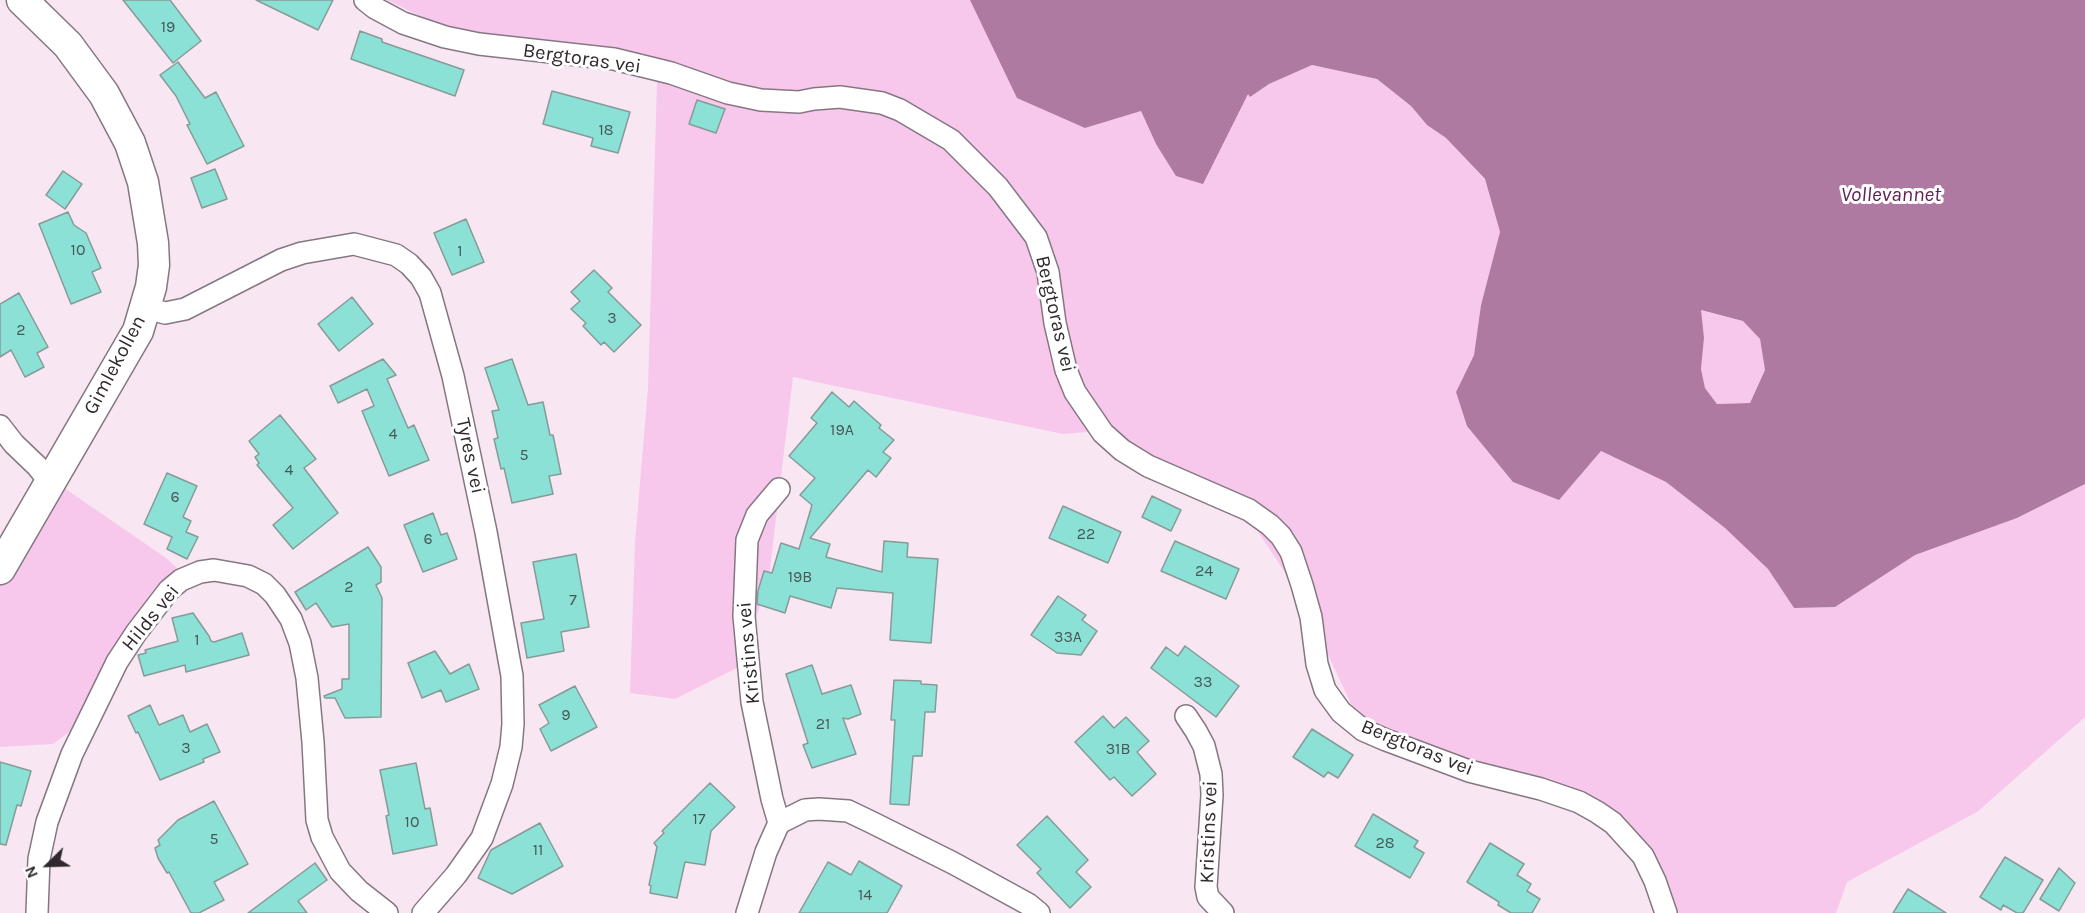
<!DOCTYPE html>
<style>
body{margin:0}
#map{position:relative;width:2085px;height:913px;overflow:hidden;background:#f8e7f3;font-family:Karla,sans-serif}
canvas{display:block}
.north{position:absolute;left:18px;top:835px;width:60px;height:60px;-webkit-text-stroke:4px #fff;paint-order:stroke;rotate:247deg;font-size:16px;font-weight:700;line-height:24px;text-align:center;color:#2f292e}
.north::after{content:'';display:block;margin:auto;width:21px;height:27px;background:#2f292e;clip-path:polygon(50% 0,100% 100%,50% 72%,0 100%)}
</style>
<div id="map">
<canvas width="2085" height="913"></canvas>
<div class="north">N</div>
</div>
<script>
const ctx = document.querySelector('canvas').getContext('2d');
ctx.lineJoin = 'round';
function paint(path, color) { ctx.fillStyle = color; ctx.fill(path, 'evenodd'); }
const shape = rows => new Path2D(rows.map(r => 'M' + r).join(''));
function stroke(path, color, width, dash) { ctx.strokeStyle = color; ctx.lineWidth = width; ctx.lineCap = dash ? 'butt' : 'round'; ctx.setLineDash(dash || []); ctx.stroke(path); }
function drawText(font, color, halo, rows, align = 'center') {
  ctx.font = font + ' Karla,sans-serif'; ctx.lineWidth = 6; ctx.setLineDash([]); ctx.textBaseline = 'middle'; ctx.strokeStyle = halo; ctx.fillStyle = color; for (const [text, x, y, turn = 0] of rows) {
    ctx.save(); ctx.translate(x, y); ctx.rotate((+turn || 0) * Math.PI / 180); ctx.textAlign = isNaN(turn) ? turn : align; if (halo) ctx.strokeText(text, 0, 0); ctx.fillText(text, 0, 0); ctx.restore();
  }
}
const green = shape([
 [387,0,970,0,1085,128,1141,111,1156,144,1248,93,1250,97,1269,84,1312,65,1377,79,1411,106,1427,125,1446,138,1485,180,1500,233,1481,305,1474,355,1456,392,1559,499,1601,451,1666,482,1725,528,1768,569,1794,608,1835,607,1915,555,2017,518,2085,484,2085,717,1977,812,1847,882,1836,913,1662,913,1620,829,1360,723,1301,597,1236,498,1100,431,1063,434,793,377,769,577,741,666,675,699,630,693,635,542,648,388,657,83,617,49,468,39],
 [1700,310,1743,321,1760,339,1765,370,1750,403,1717,404,1705,388,1701,369,1704,338],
 [38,470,166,558,188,578,185,580,95,713,53,744,0,747,0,548]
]);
const water = shape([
 [970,0,2085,0,2085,484,2017,518,1915,555,1835,607,1794,608,1768,569,1725,528,1666,482,1601,451,1559,500,1513,482,1467,426,1456,392,1474,355,1481,305,1500,232,1485,179,1446,138,1427,125,1411,106,1377,79,1312,65,1269,84,1250,97,1248,94,1203,184,1176,176,1156,144,1141,111,1085,128,1017,98],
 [1701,310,1743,321,1760,339,1765,370,1750,403,1717,404,1705,388,1701,369,1704,338]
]);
const building = shape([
 [123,0,170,0,201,41,173,63,123,0],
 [256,0,333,0,318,30,256,0],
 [360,31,382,39,382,42,464,70,455,96,351,59,360,31],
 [178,62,205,98,216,92,244,146,207,164,187,125,190,124,176,96,160,75,178,62],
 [552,91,630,112,618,153,591,146,593,138,543,124,552,91],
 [697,100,725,109,716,133,689,124,697,100],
 [215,169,227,199,202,208,191,178,215,169],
 [63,171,82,184,65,209,46,195,63,171],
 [68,212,74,225,86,233,101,268,92,272,101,292,71,304,39,224,68,212],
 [466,219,484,262,452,275,434,233,466,219],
 [594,270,612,288,608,292,641,325,614,352,604,342,601,345,583,326,586,323,571,309,580,301,571,292,594,270],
 [19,293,48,347,37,353,44,367,25,377,11,350,0,357,0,304,19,293],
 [352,297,373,324,339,351,318,324,352,297],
 [383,359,396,375,387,379,408,428,414,425,429,460,389,476,362,411,374,406,367,389,338,403,330,386,383,359],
 [512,359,528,405,543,402,550,435,553,435,561,474,549,476,553,494,512,503,504,468,501,469,494,439,498,438,492,411,499,410,485,368,512,359],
 [832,392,849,407,854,401,881,425,879,428,894,440,883,452,891,458,876,477,868,470,810,538,830,544,826,557,882,572,884,541,908,543,907,557,938,559,931,643,890,640,893,593,837,588,831,608,790,596,785,613,757,604,758,591,764,571,772,573,781,543,799,549,812,505,800,495,815,478,789,456,817,423,811,418,832,392],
 [280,415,316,459,304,468,338,513,293,549,273,525,293,508,257,465,259,463,255,457,259,454,249,441,280,415],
 [167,473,197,486,183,517,191,521,186,532,198,537,187,559,167,549,172,537,144,524,167,473],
 [1152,496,1181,510,1171,531,1142,517,1152,496],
 [1063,506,1121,532,1108,563,1049,538,1063,506],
 [433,513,441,535,447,533,457,559,423,572,404,525,433,513],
 [1175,541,1239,569,1226,599,1161,571,1175,541],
 [368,547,381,567,381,582,376,585,382,598,381,717,345,718,335,698,325,698,324,696,342,689,342,679,349,679,349,624,332,627,316,603,306,610,295,592,368,547],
 [576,554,589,627,561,632,564,651,527,658,521,623,544,619,533,562,576,554],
 [1058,596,1086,615,1082,620,1097,631,1081,655,1057,653,1031,635,1058,596],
 [193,613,209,636,211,641,214,642,242,633,249,655,186,672,185,665,144,676,138,655,146,653,145,650,178,641,172,618,193,613],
 [1185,646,1239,686,1216,717,1151,668,1166,647,1178,656,1185,646],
 [435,651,450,674,469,664,479,689,446,702,441,690,422,698,408,663,435,651],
 [812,665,822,694,851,685,861,714,848,719,843,718,856,754,812,768,803,745,808,743,786,674,812,665],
 [894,680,921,681,921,684,937,685,935,712,925,712,922,756,913,756,909,805,890,804,895,720,891,720,894,680],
 [575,686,597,727,551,751,540,729,549,723,539,705,575,686],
 [150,705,159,725,183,715,190,732,207,724,220,752,203,759,204,762,160,780,138,732,136,733,128,716,150,705],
 [1103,716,1114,728,1126,717,1149,741,1137,752,1156,774,1132,796,1114,777,1110,780,1075,742,1103,716],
 [1312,729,1353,755,1338,778,1328,772,1324,777,1293,757,1312,729],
 [0,762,31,771,21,806,17,805,6,845,0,844,0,762],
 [416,763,425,809,430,808,437,845,393,854,386,816,389,815,380,770,416,763],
 [710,783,735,807,711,831,705,865,685,862,677,898,650,893,651,886,649,885,657,847,654,843,664,833,662,831,710,783],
 [214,801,248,864,214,882,224,900,199,913,191,913,169,872,167,873,158,858,155,848,160,845,158,840,178,820,214,801],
 [1373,814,1418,841,1414,847,1424,853,1410,878,1355,846,1373,814],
 [1047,816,1088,860,1076,872,1091,887,1070,908,1037,873,1041,869,1017,845,1047,816],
 [540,823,563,866,512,894,478,878,491,850,540,823],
 [1490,843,1524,864,1517,875,1531,884,1527,891,1540,899,1532,913,1511,913,1498,905,1499,902,1467,882,1490,843],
 [2005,857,2043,880,2023,913,2017,913,2003,905,2001,910,1980,897,2005,857],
 [859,861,902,886,887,913,799,913,828,862,851,875,859,861],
 [315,863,327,880,298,901,307,913,248,913,315,863],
 [2059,868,2075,883,2059,911,2040,899,2059,868],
 [1908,889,1946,913,1893,913,1908,889]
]);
const street = shape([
 [365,0,375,8,403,23,445,37,479,44,614,59,671,73,728,93,761,100,799,102,814,99,840,97,882,103,900,110,951,140,998,187,1036,237,1048,272,1055,323,1066,370,1075,392,1103,433,1122,450,1148,466,1249,510,1270,525,1281,536,1291,552,1302,585,1311,617,1317,664,1325,690,1341,712,1363,730,1386,740,1469,771,1541,789,1579,802,1597,812,1613,823,1643,856,1655,881,1666,913],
 [146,308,165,313,185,309,281,260,302,253,354,244,396,255,409,264,421,277,430,293,453,376,486,532,512,676,513,724,511,747,502,784,482,838,456,875,423,913],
 [0,426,14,444,37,466,49,481],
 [779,489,757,515,747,540,744,616,752,702,772,799,779,823],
 [1186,716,1196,731,1204,746,1211,774,1212,795,1206,887,1208,897,1223,913],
 [37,913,39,859,47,822,72,754,117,662,136,633,169,590,181,580,200,572,214,570,248,576,264,584,275,595,291,619,300,643,307,678,313,742,317,820,322,837,340,871,359,891,387,913],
 [747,913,766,852,779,823,805,810,819,809,848,811,871,822,953,863,1028,904,1039,913]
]);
const secondary = shape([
 [0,569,138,331,151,287,154,265,153,243,143,182,130,143,104,94,68,45,22,0]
]);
const numberNames = [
 ["19",168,27],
 ["18",606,130],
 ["10",78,250],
 ["1",460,251],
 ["3",612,318],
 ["2",21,330],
 ["19A",842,430],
 ["4",393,434],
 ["5",524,455],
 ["4",289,470],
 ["6",175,497],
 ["22",1086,534],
 ["6",428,539],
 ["24",1204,571],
 ["19B",800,577],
 ["2",349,587],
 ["7",573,600],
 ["33A",1068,637],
 ["1",197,640],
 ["33",1203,682],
 ["9",566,715],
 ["21",823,724],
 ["3",186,748],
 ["31B",1118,749],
 ["17",699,819],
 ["10",412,822],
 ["5",214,839],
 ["28",1385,843],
 ["11",538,850],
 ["14",865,895]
];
const streetNames = [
 ["Bergtoras vei",582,59,8],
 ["Bergtoras vei",1055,314,77],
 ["Gimlekollen",115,365,-62],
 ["Tyres vei",470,456,78],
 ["Hilds vei",151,618,-51],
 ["Kristins vei",749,653,-95],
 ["Bergtoras vei",1417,748,22],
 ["Kristins vei",1209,832,-88]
];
const waterNames = [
 ["Vollevannet",1891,195]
];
paint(green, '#f8c7ec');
paint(water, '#ae7aa2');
paint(building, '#8ce1d6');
stroke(building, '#869b98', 1.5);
stroke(street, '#857782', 24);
stroke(secondary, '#857782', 33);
stroke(street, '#fff', 21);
stroke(secondary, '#fff', 30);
drawText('16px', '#465758', null, numberNames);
drawText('20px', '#2f292e', '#fff', streetNames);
drawText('italic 21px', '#602155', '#fff', waterNames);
</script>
